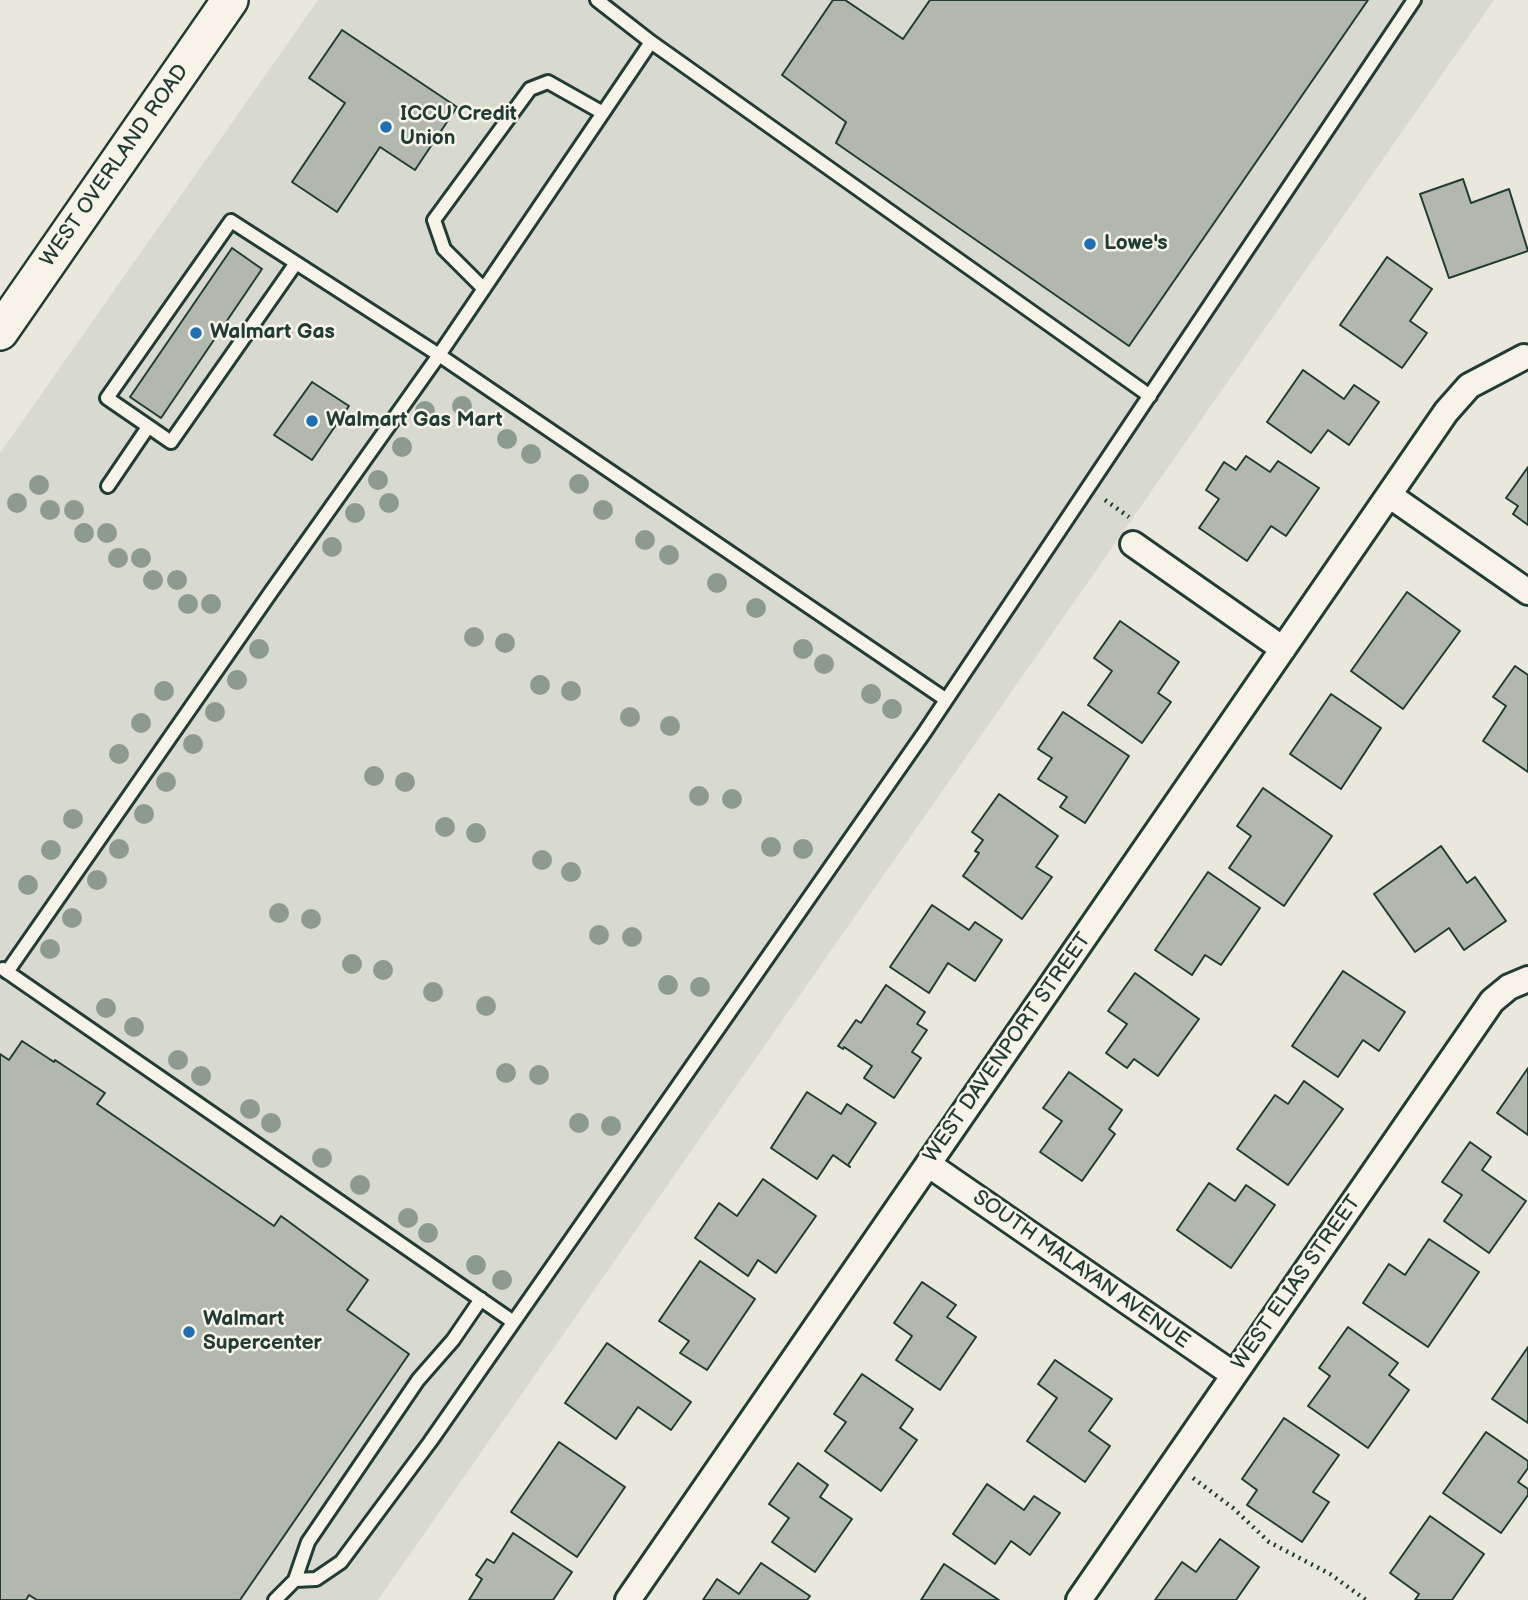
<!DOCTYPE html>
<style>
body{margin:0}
canvas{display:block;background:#eae8dd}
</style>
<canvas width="1528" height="1600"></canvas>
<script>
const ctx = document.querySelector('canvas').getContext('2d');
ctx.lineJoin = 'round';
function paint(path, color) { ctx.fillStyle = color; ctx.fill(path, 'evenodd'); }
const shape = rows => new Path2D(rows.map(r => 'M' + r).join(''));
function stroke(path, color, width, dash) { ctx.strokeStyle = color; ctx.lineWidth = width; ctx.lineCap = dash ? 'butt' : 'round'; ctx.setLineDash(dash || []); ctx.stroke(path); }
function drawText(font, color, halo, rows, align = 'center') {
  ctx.font = font + ' "Balsamiq Sans",sans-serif'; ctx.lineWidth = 5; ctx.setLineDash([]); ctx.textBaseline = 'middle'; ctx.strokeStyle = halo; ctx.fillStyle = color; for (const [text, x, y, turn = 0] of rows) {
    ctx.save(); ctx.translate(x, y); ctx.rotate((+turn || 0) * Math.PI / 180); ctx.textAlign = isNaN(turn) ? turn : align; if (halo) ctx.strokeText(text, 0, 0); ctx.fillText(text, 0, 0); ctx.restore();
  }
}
const built = shape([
 [318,0,1494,0,378,1600,0,1600,0,453]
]);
const building = shape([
 [833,0,845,0,903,39,930,0,1368,0,1129,346,836,143,846,122,782,75,833,0],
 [342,30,457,107,415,170,380,147,337,212,292,182,345,103,309,78,342,30],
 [1463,179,1471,203,1509,189,1528,251,1449,278,1420,194,1463,179],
 [232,248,262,269,161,418,130,397,232,248],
 [1387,257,1432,289,1410,321,1427,333,1402,368,1340,325,1387,257],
 [1303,370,1344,399,1354,385,1379,402,1349,445,1328,430,1311,453,1267,422,1303,370],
 [312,382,349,406,312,460,274,435,312,382],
 [1246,456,1270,472,1278,461,1319,488,1286,536,1271,526,1247,561,1199,528,1219,499,1206,490,1224,462,1236,470,1246,456],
 [1528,467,1528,525,1513,514,1518,506,1506,498,1528,467],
 [1407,592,1460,631,1403,709,1351,671,1407,592],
 [1120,621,1179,662,1158,693,1171,702,1142,743,1088,705,1112,671,1094,658,1120,621],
 [1515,666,1528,675,1528,772,1483,741,1506,706,1493,697,1515,666],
 [1331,694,1381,728,1341,789,1290,754,1331,694],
 [1063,712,1129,756,1085,823,1060,807,1067,797,1038,779,1052,758,1038,749,1063,712],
 [1263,788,1332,836,1284,906,1229,868,1251,836,1237,826,1263,788],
 [999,794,1058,836,1036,867,1052,877,1022,919,963,876,979,853,975,851,983,840,972,832,999,794],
 [1441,846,1467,883,1475,877,1506,921,1464,950,1449,928,1415,952,1374,894,1441,846],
 [1208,872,1260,908,1221,965,1205,955,1192,975,1155,950,1208,872],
 [932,905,969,930,975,922,1002,940,975,981,948,963,929,993,890,967,932,905],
 [1343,971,1405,1012,1379,1051,1363,1040,1338,1077,1292,1046,1343,971],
 [1135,973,1199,1019,1158,1076,1134,1059,1127,1068,1106,1053,1127,1024,1108,1011,1135,973],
 [886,985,925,1012,917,1024,927,1030,912,1052,921,1058,894,1098,864,1078,872,1066,844,1047,843,1049,838,1046,856,1020,861,1023,886,985],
 [22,1041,54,1062,55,1060,105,1093,97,1104,274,1226,281,1216,368,1280,347,1310,409,1354,240,1600,37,1600,29,1595,26,1600,0,1600,0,1054,9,1060,22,1041],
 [1528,1068,1528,1135,1497,1113,1528,1068],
 [1069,1072,1122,1110,1109,1129,1115,1134,1082,1181,1040,1152,1062,1121,1043,1108,1069,1072],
 [1304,1081,1343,1109,1288,1185,1237,1149,1275,1095,1288,1104,1304,1081],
 [807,1092,841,1114,847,1104,876,1123,848,1165,850,1167,833,1155,817,1179,771,1148,807,1092],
 [1470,1142,1491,1157,1482,1170,1526,1201,1489,1253,1444,1221,1462,1195,1442,1182,1470,1142],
 [763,1179,816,1216,776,1273,758,1260,748,1276,695,1238,719,1203,737,1216,763,1179],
 [1209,1183,1235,1201,1246,1185,1275,1205,1231,1268,1177,1230,1209,1183],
 [1429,1239,1479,1272,1428,1347,1363,1303,1389,1264,1405,1275,1429,1239],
 [700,1261,755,1299,707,1370,680,1353,689,1341,659,1321,700,1261],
 [922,1282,956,1305,947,1317,976,1337,940,1390,896,1360,912,1336,894,1323,922,1282],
 [1348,1327,1398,1363,1389,1375,1409,1390,1368,1448,1308,1406,1330,1376,1319,1368,1348,1327],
 [607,1343,691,1402,671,1430,638,1407,616,1439,565,1403,607,1343],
 [1528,1347,1528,1423,1492,1399,1528,1347],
 [1055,1360,1112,1399,1089,1431,1110,1446,1085,1482,1027,1441,1057,1398,1038,1384,1055,1360],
 [862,1374,913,1409,900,1428,917,1440,881,1491,825,1451,846,1422,834,1414,862,1374],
 [1284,1418,1339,1455,1313,1492,1329,1502,1302,1542,1247,1505,1257,1490,1242,1479,1284,1418],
 [1486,1432,1528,1461,1528,1468,1518,1482,1528,1489,1528,1495,1501,1533,1443,1493,1486,1432],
 [559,1442,625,1487,577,1557,511,1512,559,1442],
 [798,1463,828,1485,820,1497,852,1519,815,1572,772,1542,789,1518,769,1504,798,1463],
 [987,1484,1024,1510,1034,1496,1060,1513,1030,1555,1011,1541,995,1564,953,1534,987,1484],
 [1430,1516,1484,1554,1452,1600,1415,1600,1419,1594,1390,1573,1430,1516],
 [513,1533,572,1572,553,1600,469,1600,482,1579,476,1575,487,1559,494,1563,513,1533],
 [1220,1539,1259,1567,1236,1600,1155,1600,1182,1562,1196,1572,1220,1539],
 [761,1563,810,1596,807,1600,703,1600,717,1579,739,1594,761,1563],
 [944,1564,999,1600,921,1600,944,1564]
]);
const path = shape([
 [1105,500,1129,517],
 [1193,1478,1233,1508,1269,1542,1330,1574,1366,1600]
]);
const lane = shape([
 [597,0,651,42,1150,396],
 [296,263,171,442,107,398,231,221,439,355,945,699],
 [484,289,444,249,434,220,530,89,548,82,603,113],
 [108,486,148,427],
 [3,969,512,1321],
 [7,972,271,592,439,355,651,42],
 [295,1580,308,1542,418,1380,453,1340,481,1299],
 [275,1600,295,1580,316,1579,341,1562,430,1442,924,733,1414,0]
]);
const street = shape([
 [1389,495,1528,592],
 [1133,544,1283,649],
 [928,1164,1234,1375],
 [628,1600,1446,412,1469,386,1524,357],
 [1079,1600,1492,1001,1509,987,1528,979]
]);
const secondary = shape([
 [0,332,230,0]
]);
const trees = [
 [462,406],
 [425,411],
 [507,439],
 [402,447],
 [531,454],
 [378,480],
 [579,484],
 [39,485],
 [17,503],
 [389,503],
 [50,510],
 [74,510],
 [603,510],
 [355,513],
 [84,533],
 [107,533],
 [645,540],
 [332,547],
 [669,555],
 [118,558],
 [141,558],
 [153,580],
 [177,580],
 [717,583],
 [188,604],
 [211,604],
 [756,608],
 [474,637],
 [505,643],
 [259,649],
 [803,649],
 [824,664],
 [237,680],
 [540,685],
 [164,691],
 [571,691],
 [871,694],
 [892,709],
 [215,712],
 [630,717],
 [141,723],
 [670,726],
 [193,744],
 [119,754],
 [374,776],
 [166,782],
 [405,782],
 [699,796],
 [732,799],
 [144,814],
 [73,819],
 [445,827],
 [476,833],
 [771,847],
 [119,849],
 [803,849],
 [51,850],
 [542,860],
 [571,872],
 [97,880],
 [28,885],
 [279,913],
 [72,918],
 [311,919],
 [599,935],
 [632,937],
 [50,949],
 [352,964],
 [383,970],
 [668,985],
 [700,987],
 [433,992],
 [486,1006],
 [106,1008],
 [134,1027],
 [178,1060],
 [506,1073],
 [539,1075],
 [201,1076],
 [250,1109],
 [271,1123],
 [579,1123],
 [611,1126],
 [322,1158],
 [360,1185],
 [408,1218],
 [428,1233],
 [476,1265],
 [502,1280]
];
const markers = [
 [386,127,7,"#1f6fb2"],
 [1090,244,7,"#1f6fb2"],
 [196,333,7,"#1f6fb2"],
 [312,421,7,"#1f6fb2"],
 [189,1332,7,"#1f6fb2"]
];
const poiNames = [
 ["ICCU Credit",400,115],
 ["Union",400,139],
 ["Lowe's",1104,244],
 ["Walmart Gas",210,333],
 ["Walmart Gas Mart",326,421],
 ["Walmart",203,1320],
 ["Supercenter",203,1344]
];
const streetNames = [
 ["WEST OVERLAND ROAD",115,166,-55],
 ["WEST DAVENPORT STREET",1008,1048,-55],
 ["SOUTH MALAYAN AVENUE",1081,1270,35],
 ["WEST ELIAS STREET",1297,1283,-55]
];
paint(built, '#d9dacf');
paint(building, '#b2b8ae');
stroke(building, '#1f3d34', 2);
stroke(lane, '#1f3d34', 18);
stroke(street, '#1f3d34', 30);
stroke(secondary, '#1f3d34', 40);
stroke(path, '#1f3d34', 4.5, [2, 5]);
stroke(lane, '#f7f3e8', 12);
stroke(street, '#f7f3e8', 24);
stroke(secondary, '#f7f3e8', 35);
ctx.fillStyle = '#8d9a8f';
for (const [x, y] of trees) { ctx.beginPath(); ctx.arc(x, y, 10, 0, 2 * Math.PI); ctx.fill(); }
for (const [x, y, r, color] of markers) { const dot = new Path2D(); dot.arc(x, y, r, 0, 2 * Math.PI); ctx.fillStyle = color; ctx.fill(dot); stroke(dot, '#f7f3e8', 2.5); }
drawText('bold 21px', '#1f3d34', '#f7f3e8', poiNames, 'left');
drawText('21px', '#1f3d34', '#f7f3e8', streetNames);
</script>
